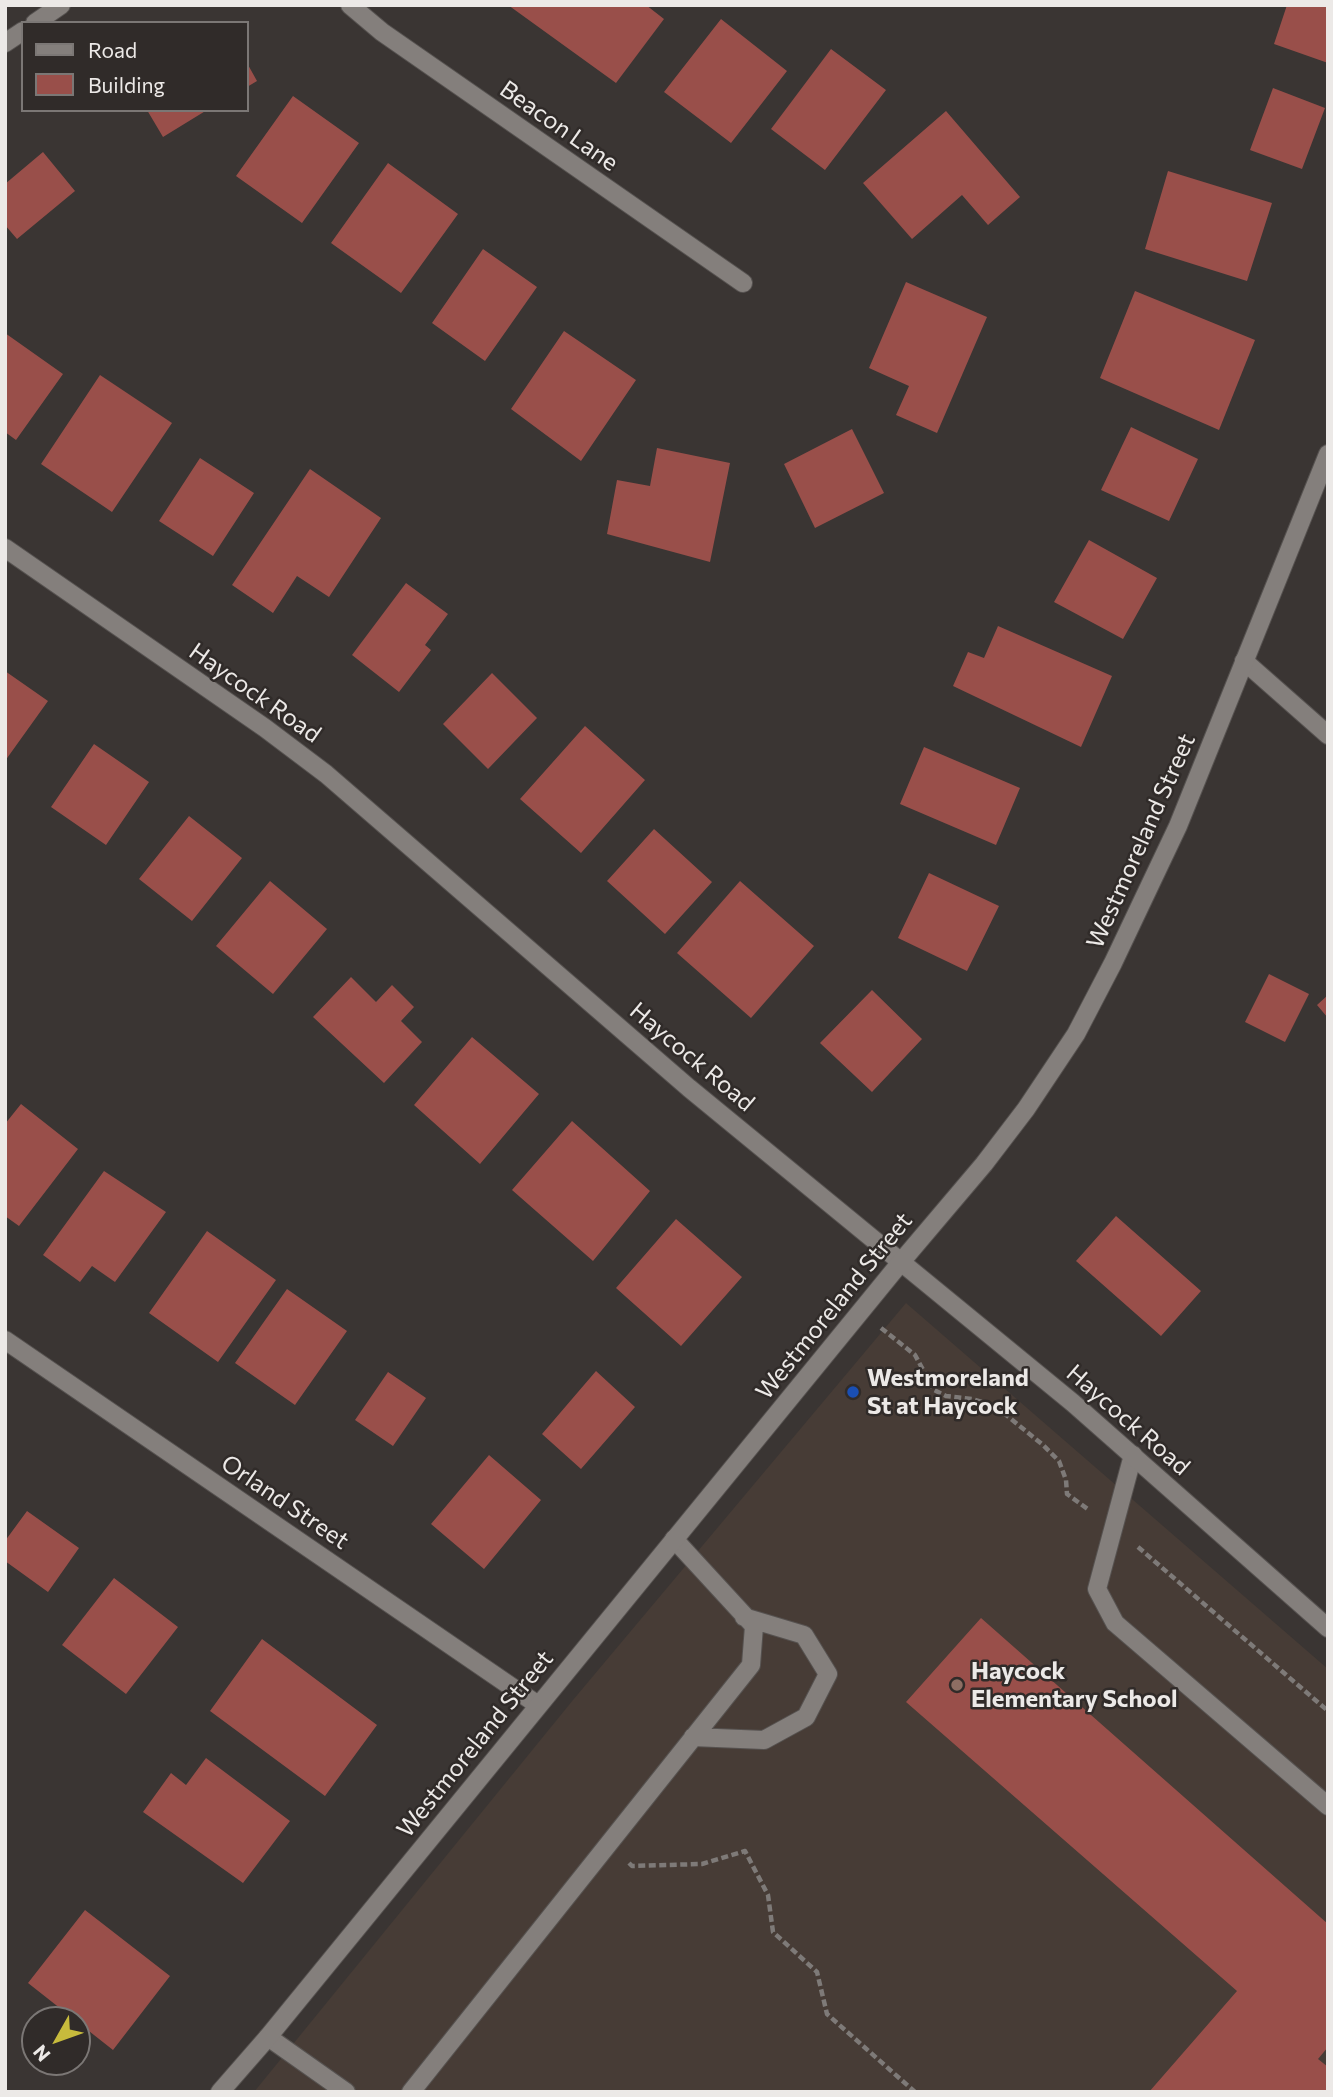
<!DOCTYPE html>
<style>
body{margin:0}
#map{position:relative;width:1333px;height:2097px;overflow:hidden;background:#3a3533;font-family:Commissioner,sans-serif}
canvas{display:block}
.frame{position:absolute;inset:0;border:7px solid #ece9e7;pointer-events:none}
.legend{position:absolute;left:21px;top:21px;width:228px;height:91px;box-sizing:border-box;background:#302b29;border:2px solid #7b7775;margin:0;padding:9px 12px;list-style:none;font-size:21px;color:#ece9e7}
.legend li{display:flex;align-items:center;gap:14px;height:35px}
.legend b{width:35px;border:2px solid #7b7775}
.north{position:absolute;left:21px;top:2006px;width:70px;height:70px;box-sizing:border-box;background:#302b29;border:2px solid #7b7775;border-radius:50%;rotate:230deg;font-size:19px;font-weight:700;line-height:28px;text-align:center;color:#ece9e7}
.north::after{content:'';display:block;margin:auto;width:24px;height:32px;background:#c7bb3c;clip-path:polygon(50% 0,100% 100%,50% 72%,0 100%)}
</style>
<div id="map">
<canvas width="1333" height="2097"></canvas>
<div class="frame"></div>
<ul class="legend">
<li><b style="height:9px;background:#847f7c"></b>Road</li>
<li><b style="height:19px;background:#994f4a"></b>Building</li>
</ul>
<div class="north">N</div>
</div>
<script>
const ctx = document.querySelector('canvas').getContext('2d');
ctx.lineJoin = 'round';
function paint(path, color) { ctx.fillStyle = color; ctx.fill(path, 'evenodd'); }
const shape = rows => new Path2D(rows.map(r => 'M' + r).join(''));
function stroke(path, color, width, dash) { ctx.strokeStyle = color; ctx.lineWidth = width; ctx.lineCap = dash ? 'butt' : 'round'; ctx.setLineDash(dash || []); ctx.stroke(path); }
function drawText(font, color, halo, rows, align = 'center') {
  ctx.font = font + ' Commissioner,sans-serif'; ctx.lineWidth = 5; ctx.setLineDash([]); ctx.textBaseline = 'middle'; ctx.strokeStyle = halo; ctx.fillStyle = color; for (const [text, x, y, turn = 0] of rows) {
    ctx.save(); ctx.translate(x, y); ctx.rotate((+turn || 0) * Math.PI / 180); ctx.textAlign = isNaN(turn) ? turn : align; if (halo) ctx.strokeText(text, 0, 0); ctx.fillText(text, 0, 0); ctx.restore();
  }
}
const built = shape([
 [906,1303,1328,1669,1328,2092,254,2092,573,1700]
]);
const building = shape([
 [508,5,646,5,664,19,616,83],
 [1287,5,1328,5,1328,63,1274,44],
 [721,19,787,71,731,143,664,92],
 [831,49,886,90,825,170,771,129],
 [247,63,257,81,247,87],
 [1273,88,1325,108,1302,169,1250,150],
 [293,96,359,143,302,223,236,176],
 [147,110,207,110,163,137],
 [946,111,1020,197,988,225,962,195,912,239,863,183],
 [43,152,75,191,17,239,5,225,5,184],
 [388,163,458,214,401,293,331,243],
 [1168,171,1272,203,1247,281,1145,249],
 [483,249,537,287,485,361,432,323],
 [906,282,987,317,937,433,896,415,909,386,869,368],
 [1135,291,1255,340,1219,430,1100,378],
 [564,331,636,380,581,461,511,409],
 [5,333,63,374,16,440,5,432],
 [100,375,172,423,112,512,41,464],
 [1131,427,1198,459,1169,521,1101,490],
 [852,429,884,493,815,528,784,464],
 [657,448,730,463,710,562,607,534,617,480,650,486],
 [200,458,254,493,213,556,159,521],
 [310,469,381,518,329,597,297,576,273,613,232,585],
 [1089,540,1157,578,1123,639,1054,602],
 [406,583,448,614,425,645,431,650,399,692,352,655],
 [998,626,1112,676,1081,747,953,686,968,652,984,658],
 [5,671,48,701,5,761],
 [492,673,537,718,488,769,443,724],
 [585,726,645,780,581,853,520,799],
 [94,744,149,782,106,845,51,807],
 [924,747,1020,788,996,845,900,804],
 [189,816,242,858,192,921,139,879],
 [654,829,712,882,665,934,607,881],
 [929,873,999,906,967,971,898,938],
 [270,881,327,929,273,994,216,946],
 [740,881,814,946,751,1018,677,953],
 [1269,974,1309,994,1285,1042,1245,1022],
 [351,977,376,1002,392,985,414,1007,401,1021,422,1042,384,1083,313,1017],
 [872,990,922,1039,872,1092,820,1043],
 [1328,995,1328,1018,1317,1005],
 [472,1037,539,1094,480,1164,414,1105],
 [21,1104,78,1149,19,1226,5,1216,5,1124],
 [572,1121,650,1191,593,1261,512,1190],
 [104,1171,166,1212,115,1282,92,1266,80,1282,43,1255],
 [1116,1216,1201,1291,1161,1336,1076,1261],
 [676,1219,742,1277,681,1346,616,1288],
 [207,1231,276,1280,218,1362,149,1313],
 [287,1289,347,1331,295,1405,235,1363],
 [596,1371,635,1407,581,1469,542,1434],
 [388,1372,426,1398,393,1446,355,1420],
 [489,1455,541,1500,484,1569,431,1524],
 [27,1511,79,1548,48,1592,5,1561,5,1541],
 [114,1578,178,1627,126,1694,62,1645],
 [981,1618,1328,1924,1328,2047,1318,2059,1328,2067,1328,2092,1149,2092,1237,1991,906,1702],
 [262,1639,377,1725,325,1796,210,1711],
 [206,1758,290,1821,243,1883,143,1812,171,1773,186,1785],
 [85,1910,170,1976,113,2050,28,1983]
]);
const path = shape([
 [881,1328,915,1355,934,1390,946,1396,972,1399,995,1406,1043,1445,1059,1461,1066,1480,1067,1494,1089,1510],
 [1138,1547,1328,1711],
 [629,1863,632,1866,702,1864,745,1851,768,1895,773,1932,817,1972,827,2014,915,2092]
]);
const service = shape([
 [1133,1455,1097,1589,1115,1623,1328,1806],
 [693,1737,764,1740,806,1717,828,1674,804,1635,744,1617],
 [268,2037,346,2092],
 [411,2092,751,1665,754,1626,674,1539]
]);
const minor = shape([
 [350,5,382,32,743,283],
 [35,23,61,5],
 [5,43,23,31],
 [5,548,265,728,326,774,689,1088,901,1262],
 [1244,661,1328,735],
 [5,1340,538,1705]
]);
const secondary = shape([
 [901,1262,1073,1403,1328,1628],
 [220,2092,268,2037,901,1262,984,1164,1026,1109,1076,1034,1113,963,1178,826,1328,454]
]);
const markers = [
 [853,1392,7,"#1a4fb4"],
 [957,1685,7,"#8d6e63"]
];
const streetNames = [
 ["Beacon Lane",559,126,35],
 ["Haycock Road",255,693,35],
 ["Westmoreland Street",1141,841,-66],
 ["Haycock Road",692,1057,40],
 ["Westmoreland Street",834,1306,-51],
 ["Haycock Road",1128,1420,41],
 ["Orland Street",285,1502,34],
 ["Westmoreland Street",475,1744,-51]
];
const poiNames = [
 ["Westmoreland",867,1378],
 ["St at Haycock",867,1406],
 ["Haycock",971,1671],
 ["Elementary School",971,1699]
];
paint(built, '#473c36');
paint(building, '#994f4a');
stroke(service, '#565250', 20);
stroke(minor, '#565250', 20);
stroke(secondary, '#565250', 20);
stroke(path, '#7e7a78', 4.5, [7, 3.5]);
stroke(service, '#847f7c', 18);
stroke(minor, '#847f7c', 18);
stroke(secondary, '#847f7c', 18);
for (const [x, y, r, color] of markers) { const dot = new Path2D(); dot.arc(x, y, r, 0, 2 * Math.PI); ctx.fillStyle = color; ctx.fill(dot); stroke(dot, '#302b29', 2.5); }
drawText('24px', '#ece9e7', '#302b29', streetNames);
drawText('bold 24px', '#ece9e7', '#302b29', poiNames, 'left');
</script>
